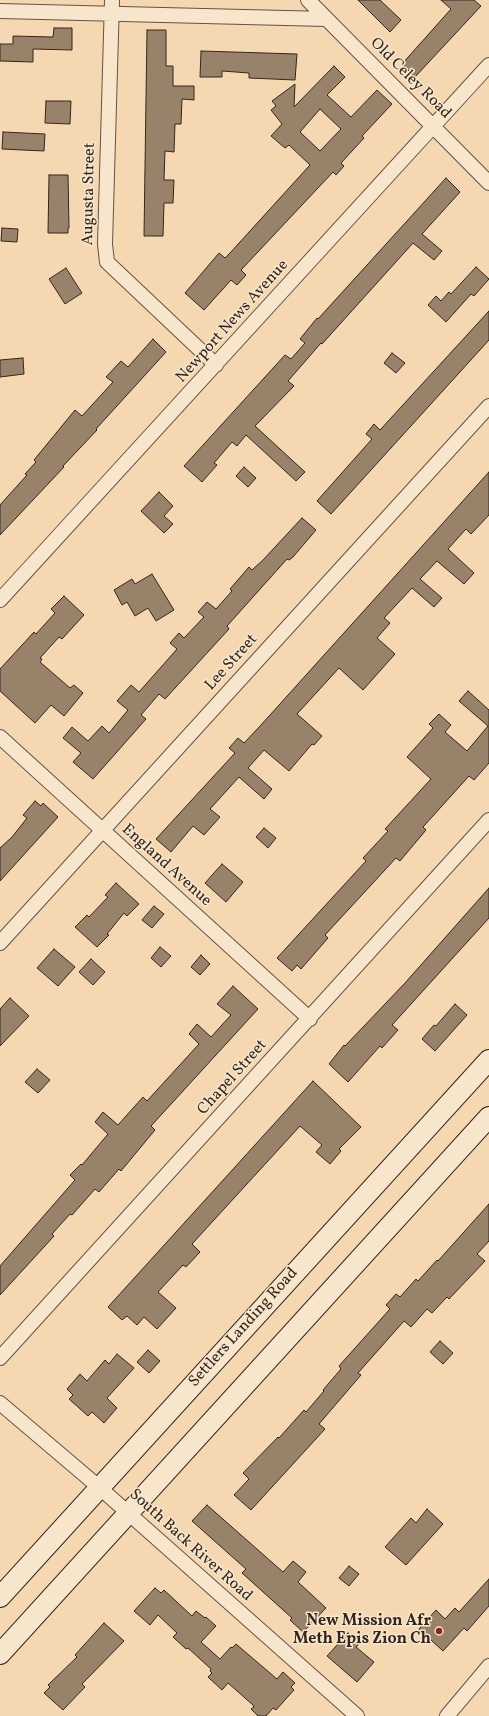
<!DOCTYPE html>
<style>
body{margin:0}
canvas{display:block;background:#f5d8b1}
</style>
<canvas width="489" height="1716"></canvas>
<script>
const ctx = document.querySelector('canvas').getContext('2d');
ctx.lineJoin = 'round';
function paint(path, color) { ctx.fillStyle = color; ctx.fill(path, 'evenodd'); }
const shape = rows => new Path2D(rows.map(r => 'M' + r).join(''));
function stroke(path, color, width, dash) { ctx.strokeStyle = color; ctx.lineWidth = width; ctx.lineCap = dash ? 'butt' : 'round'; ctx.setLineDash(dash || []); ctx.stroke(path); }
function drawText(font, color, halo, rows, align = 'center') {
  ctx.font = font + ' Vollkorn,serif'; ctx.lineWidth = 3; ctx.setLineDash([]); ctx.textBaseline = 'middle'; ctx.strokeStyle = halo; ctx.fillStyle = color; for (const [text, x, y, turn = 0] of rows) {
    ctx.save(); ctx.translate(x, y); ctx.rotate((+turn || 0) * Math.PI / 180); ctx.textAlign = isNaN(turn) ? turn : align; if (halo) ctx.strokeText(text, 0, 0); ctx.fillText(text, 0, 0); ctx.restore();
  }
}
const building = shape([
 [358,0,380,0,401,20,390,32,358,0],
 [441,0,474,0,481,6,415,77,402,64,451,9,441,0],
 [54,28,72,28,72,50,33,49,33,62,0,61,0,44,13,44,13,36,53,37,54,28],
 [147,30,166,30,166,66,173,66,173,86,194,86,194,100,182,99,181,124,175,124,174,152,165,151,164,180,174,180,173,203,164,203,163,236,144,236,147,30],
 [201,51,297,54,295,80,249,78,249,73,222,71,222,77,200,77,201,51],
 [334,66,345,77,327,95,351,117,377,90,392,104,362,136,364,138,341,163,344,166,336,175,333,172,241,270,246,275,237,285,231,280,204,310,185,293,219,253,225,258,230,253,310,165,289,145,285,148,271,136,282,124,271,110,276,106,272,101,295,84,294,107,334,66],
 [320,109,341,129,320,151,300,132,320,109],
 [46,101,71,101,70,124,45,123,46,101],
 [3,132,45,134,44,151,2,149,3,132],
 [49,175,68,175,69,228,68,228,68,233,48,233,49,175],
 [446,178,460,192,422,234,442,251,434,260,413,243,322,344,321,343,288,381,294,386,255,426,305,472,296,481,246,435,237,446,232,442,214,463,217,465,202,482,184,466,285,355,291,359,305,343,300,339,317,318,318,319,446,178],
 [2,228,18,229,17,242,1,241,2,228],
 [476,267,489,279,474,296,471,294,446,322,428,305,436,296,441,301,449,292,451,294,476,267],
 [66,268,82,293,65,304,49,279,66,268],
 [489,311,489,340,331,514,317,501,372,439,366,434,374,424,380,430,489,311],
 [153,339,166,352,96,429,97,430,63,466,64,467,0,535,0,505,27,475,25,474,36,462,34,460,75,410,82,416,113,382,106,377,121,361,128,367,153,339],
 [392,353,405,363,396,373,384,363,392,353],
 [23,358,24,374,0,377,0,360,23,358],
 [244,467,256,478,248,487,236,476,244,467],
 [489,472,489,515,471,534,466,529,448,549,474,573,464,584,437,561,420,579,442,598,434,607,412,588,384,618,390,623,377,638,395,654,363,690,339,668,297,714,322,736,314,745,312,744,289,771,264,750,248,768,272,789,264,799,239,777,210,809,220,817,204,835,193,826,171,852,156,839,235,753,229,748,238,738,244,743,261,725,489,472],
 [159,492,173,506,164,516,173,524,164,533,141,511,159,492],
 [302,518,316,530,293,557,289,560,287,559,227,626,229,629,165,699,159,694,141,715,146,719,93,779,73,762,81,753,63,738,72,727,88,741,102,726,109,733,128,710,117,701,131,685,139,692,177,649,170,643,179,633,184,638,204,617,198,612,207,602,216,609,232,591,230,589,249,567,252,570,263,560,302,518],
 [152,574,174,610,156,621,148,608,135,616,127,602,122,605,114,590,132,579,135,584,152,574],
 [64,596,84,615,62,639,59,637,40,658,42,659,40,662,70,688,74,685,83,693,64,716,51,705,35,723,0,691,0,669,34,632,36,634,55,613,51,609,64,596],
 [468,691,489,710,489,763,474,780,469,776,432,817,423,827,426,830,400,861,396,858,325,935,328,938,301,969,297,965,292,971,277,958,366,861,363,858,388,831,385,829,431,779,407,757,433,728,429,724,439,714,451,725,445,732,467,751,488,726,459,701,468,691],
 [35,801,41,806,43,803,58,817,0,881,0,848,12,837,27,818,23,815,35,801],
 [264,828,276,838,268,848,256,837,264,828],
 [222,864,243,882,226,902,205,883,222,864],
 [116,883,139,904,127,916,124,913,107,934,109,935,97,947,75,927,87,915,89,917,108,897,105,895,116,883],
 [489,888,489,918,392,1025,398,1030,382,1048,380,1046,348,1082,329,1064,344,1045,345,1046,405,983,489,888],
 [154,906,164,914,152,928,142,920,154,906],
 [160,947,171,956,161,967,151,958,160,947],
 [54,949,75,967,58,986,37,968,54,949],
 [201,955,210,964,200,975,191,967,201,955],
 [91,959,105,972,93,985,79,972,91,959],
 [233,986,258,1009,151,1126,155,1130,121,1171,119,1169,99,1192,95,1189,72,1215,70,1214,52,1234,54,1236,0,1295,0,1266,75,1180,70,1175,81,1164,82,1165,108,1134,95,1122,103,1112,118,1125,143,1097,147,1101,199,1044,189,1034,197,1024,211,1037,231,1015,217,1004,233,986],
 [10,998,29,1016,0,1046,0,1009,10,998],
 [455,1004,467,1015,435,1051,422,1039,434,1025,436,1026,455,1004],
 [37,1069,50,1080,38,1093,25,1082,37,1069],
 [313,1081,361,1127,339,1149,341,1151,330,1164,316,1152,322,1145,300,1126,192,1244,200,1252,186,1267,183,1265,158,1292,176,1308,157,1329,144,1317,137,1325,127,1316,122,1320,108,1307,313,1081],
 [489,1204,489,1241,477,1254,485,1261,449,1299,447,1297,432,1313,427,1309,411,1327,404,1321,358,1373,361,1375,319,1424,325,1429,251,1510,234,1495,249,1479,243,1473,278,1437,279,1438,304,1410,306,1412,324,1391,323,1390,341,1369,339,1366,390,1309,386,1305,396,1294,400,1297,416,1279,418,1281,437,1260,438,1261,489,1204],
 [440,1341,453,1353,443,1364,430,1352,440,1341],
 [148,1350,160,1361,149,1373,137,1362,148,1350],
 [117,1354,134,1368,107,1398,117,1408,104,1423,92,1412,88,1416,69,1399,73,1395,67,1389,80,1374,87,1381,105,1360,109,1364,117,1354],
 [207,1505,283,1572,293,1561,306,1572,298,1582,326,1608,303,1632,290,1620,292,1618,242,1573,246,1569,192,1521,207,1505],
 [427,1509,443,1524,406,1565,385,1547,411,1518,416,1523,427,1509],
 [349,1566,359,1574,349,1586,339,1578,349,1566],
 [489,1579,489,1606,467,1631,464,1628,443,1651,419,1629,436,1610,445,1619,455,1608,459,1612,489,1579],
 [155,1588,161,1593,164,1590,192,1616,196,1611,205,1618,206,1617,216,1626,201,1642,220,1659,231,1647,232,1648,236,1644,277,1679,283,1672,295,1683,291,1687,294,1690,276,1710,273,1708,266,1716,258,1716,251,1709,254,1707,253,1705,228,1683,222,1690,208,1677,212,1673,210,1671,211,1669,188,1648,186,1649,173,1637,177,1633,158,1615,150,1625,134,1611,155,1588],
 [104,1623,124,1641,82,1684,85,1687,63,1710,44,1693,50,1687,48,1685,77,1657,75,1655,104,1623],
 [348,1633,360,1643,356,1647,374,1662,357,1682,327,1656,348,1633]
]);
const minor = shape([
 [112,0,105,244,107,262,216,365],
 [308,0,489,183],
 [0,11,326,19],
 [0,600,489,65],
 [0,737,310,1019],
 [0,943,489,406],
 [0,1358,489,820],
 [0,1403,100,1488,357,1716],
 [447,1716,489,1666]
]);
const secondary = shape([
 [0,1597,489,1060],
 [0,1654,489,1117]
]);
const markers = [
 [439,1631,4,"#8f2418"]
];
const streetNames = [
 ["Old Celey Road",410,79,45],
 ["Augusta Street",90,194,-89],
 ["Newport News Avenue",233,322,-48],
 ["Lee Street",232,663,-48],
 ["England Avenue",166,866,42],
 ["Chapel Street",233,1078,-48],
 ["Settlers Landing Road",244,1328,-48],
 ["South Back River Road",190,1546,42]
];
const poiNames = [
 ["New Mission Afr",431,1622],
 ["Meth Epis Zion Ch",431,1640]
];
paint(building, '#98836a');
stroke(building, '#33271d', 1);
stroke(minor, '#645342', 16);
stroke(secondary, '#33271d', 22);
stroke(minor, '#f8e6cc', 14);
stroke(secondary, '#f8e6cc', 20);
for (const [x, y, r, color] of markers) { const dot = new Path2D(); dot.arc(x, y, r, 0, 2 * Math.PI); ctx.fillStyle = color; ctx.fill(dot); stroke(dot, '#f8e6cc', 1.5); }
drawText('16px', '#33271d', '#f8e6cc', streetNames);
drawText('bold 16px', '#33271d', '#f8e6cc', poiNames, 'right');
</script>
